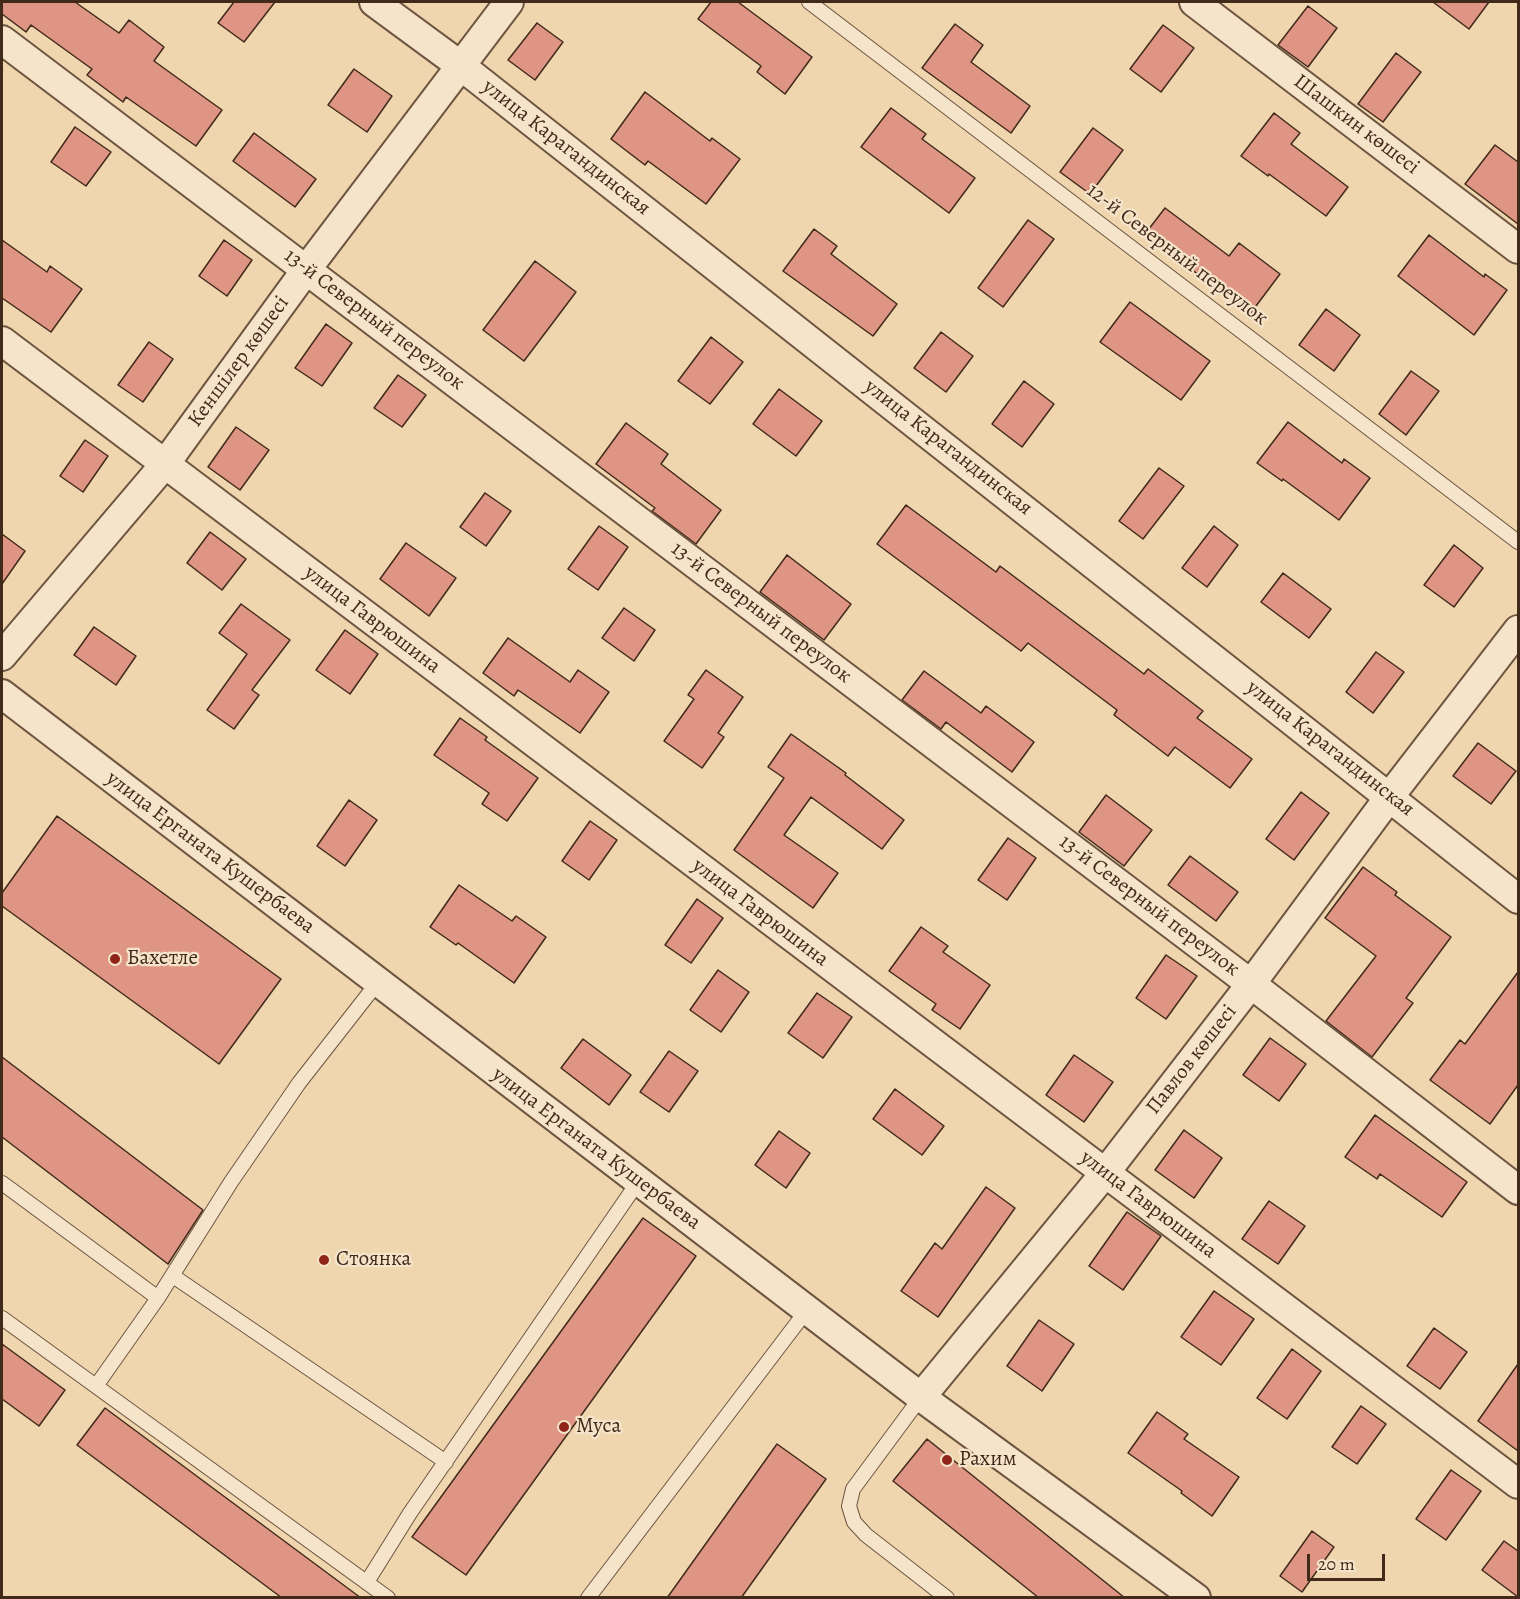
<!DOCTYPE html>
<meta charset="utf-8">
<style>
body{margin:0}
#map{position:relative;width:1520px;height:1599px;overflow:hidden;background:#efd6ae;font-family:Alegreya,serif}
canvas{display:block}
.frame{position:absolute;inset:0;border:3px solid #422a1b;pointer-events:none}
.scale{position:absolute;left:1307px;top:1554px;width:78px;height:27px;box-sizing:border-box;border:3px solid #422a1b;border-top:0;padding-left:8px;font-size:18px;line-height:21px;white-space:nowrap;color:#422a1b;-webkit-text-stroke:4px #f5e4ca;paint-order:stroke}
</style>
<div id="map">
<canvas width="1520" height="1599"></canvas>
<div class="frame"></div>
<div class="scale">20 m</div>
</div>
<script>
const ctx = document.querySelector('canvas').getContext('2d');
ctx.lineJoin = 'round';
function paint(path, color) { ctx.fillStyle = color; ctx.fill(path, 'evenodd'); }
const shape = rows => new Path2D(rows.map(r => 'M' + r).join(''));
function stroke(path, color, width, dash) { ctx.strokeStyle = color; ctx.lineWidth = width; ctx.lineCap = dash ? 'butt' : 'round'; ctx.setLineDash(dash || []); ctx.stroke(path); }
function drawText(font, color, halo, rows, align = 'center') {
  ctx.font = font + ' Alegreya,serif'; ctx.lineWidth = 4.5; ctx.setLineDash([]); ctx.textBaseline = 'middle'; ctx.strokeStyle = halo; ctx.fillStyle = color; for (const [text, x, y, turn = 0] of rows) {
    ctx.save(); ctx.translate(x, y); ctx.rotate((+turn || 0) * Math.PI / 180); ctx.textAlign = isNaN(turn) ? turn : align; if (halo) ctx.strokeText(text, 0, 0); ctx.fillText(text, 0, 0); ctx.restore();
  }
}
const building = shape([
 [2,2,75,2,119,33,129,20,164,47,154,61,222,110,196,146,126,97,123,102,87,75,92,69,31,25,26,32,2,14,2,2],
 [234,2,275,2,244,42,218,23,234,2],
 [711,2,738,2,812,57,785,94,757,72,761,66,698,19,711,2],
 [1433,2,1489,2,1469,29,1433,2],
 [1308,6,1337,28,1308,67,1278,45,1308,6],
 [537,23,563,42,535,80,508,60,537,23],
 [955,24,983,45,971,62,1030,106,1011,133,922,68,955,24],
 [1163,25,1194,48,1161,92,1130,69,1163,25],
 [1396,53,1421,72,1383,122,1358,104,1396,53],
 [354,69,392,96,367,132,328,105,354,69],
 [645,92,710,141,712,138,740,159,706,204,648,161,645,165,611,139,645,92],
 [891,108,926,134,922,139,975,178,949,213,861,147,891,108],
 [1274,113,1300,133,1291,144,1348,187,1326,216,1269,174,1268,176,1241,156,1274,113],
 [75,127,111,152,86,186,51,162,75,127],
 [1093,128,1123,150,1090,194,1060,172,1093,128],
 [254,133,316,179,295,207,233,161,254,133],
 [1495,145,1518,162,1518,224,1465,184,1495,145],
 [1165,208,1229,256,1239,243,1280,274,1250,314,1145,234,1165,208],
 [1028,220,1054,239,1003,307,978,288,1028,220],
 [814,229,837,246,831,254,897,304,873,336,783,271,814,229],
 [1429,235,1484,277,1485,274,1507,290,1474,335,1398,276,1429,235],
 [2,240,47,272,50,266,82,289,51,332,2,298,2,240],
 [224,240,252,260,227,296,199,276,224,240],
 [535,261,576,292,524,361,483,330,535,261],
 [1130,302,1210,361,1181,400,1100,342,1130,302],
 [1326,309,1360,335,1334,371,1299,345,1326,309],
 [326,324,352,343,322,386,295,368,326,324],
 [941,332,973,356,946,392,914,368,941,332],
 [711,337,743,362,710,404,678,381,711,337],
 [149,342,173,359,143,402,118,385,149,342],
 [1411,371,1439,391,1406,435,1379,414,1411,371],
 [398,375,426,395,402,427,374,408,398,375],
 [1024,381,1054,404,1022,447,992,424,1024,381],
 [779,389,822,421,796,456,753,424,779,389],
 [1288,422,1342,463,1344,459,1370,478,1339,520,1283,479,1282,481,1257,463,1288,422],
 [626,423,668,454,661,464,721,510,696,544,652,511,655,508,596,464,626,423],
 [236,427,269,450,240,490,208,467,236,427],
 [85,440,108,456,83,492,60,476,85,440],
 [1159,468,1184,486,1143,539,1119,521,1159,468],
 [485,493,511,511,486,546,460,527,485,493],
 [906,505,996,572,1000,566,1144,674,1148,669,1203,711,1197,718,1252,759,1230,788,1175,747,1168,756,1114,715,1117,710,1028,643,1021,651,877,544,906,505],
 [599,526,628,547,598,590,568,569,599,526],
 [1214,526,1238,545,1207,587,1182,568,1214,526],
 [210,532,246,559,222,590,187,563,210,532],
 [2,534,25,551,2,584,2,534],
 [406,543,456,578,429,616,380,579,406,543],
 [1454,545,1483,568,1454,607,1424,585,1454,545],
 [787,555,851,604,824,640,760,592,787,555],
 [1283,573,1331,609,1309,638,1261,602,1283,573],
 [241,604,290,640,252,690,259,695,234,729,207,710,247,654,219,633,241,604],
 [624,608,655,630,634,661,602,638,624,608],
 [94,627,136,656,116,685,74,655,94,627],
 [345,630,378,654,350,694,316,670,345,630],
 [508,638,570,682,578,670,609,692,580,733,518,690,514,696,483,673,508,638],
 [1376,652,1404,672,1373,713,1346,692,1376,652],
 [706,670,743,697,718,733,724,737,702,768,664,741,694,699,688,695,706,670],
 [924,671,981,713,986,706,1034,742,1012,772,946,722,941,729,902,700,924,671],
 [460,718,487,737,485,740,538,778,507,821,482,804,489,793,434,755,460,718],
 [791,734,846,773,845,775,904,820,882,849,811,797,784,835,838,873,813,908,734,850,784,778,768,767,791,734],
 [1478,743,1516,771,1491,804,1453,776,1478,743],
 [1301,792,1329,813,1294,860,1266,839,1301,792],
 [1106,795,1152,830,1124,866,1079,832,1106,795],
 [349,800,377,820,345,866,317,846,349,800],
 [57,816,281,979,219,1064,2,906,2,893,57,816],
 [590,821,617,840,589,880,562,861,590,821],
 [1008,838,1036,858,1007,900,978,880,1008,838],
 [1190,856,1238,892,1216,921,1168,885,1190,856],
 [1363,867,1397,892,1395,895,1451,937,1406,998,1413,1003,1372,1057,1326,1021,1376,956,1325,918,1363,867],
 [459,885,512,921,516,916,546,937,514,983,458,943,456,945,430,927,459,885],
 [697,899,723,918,691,963,665,945,697,899],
 [921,927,948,946,943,952,990,985,960,1029,932,1010,936,1004,889,971,921,927],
 [1166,955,1197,976,1166,1019,1136,998,1166,955],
 [718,970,749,992,721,1032,690,1010,718,970],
 [1518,972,1518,1085,1490,1124,1430,1080,1460,1040,1465,1044,1518,972],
 [817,993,852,1017,823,1058,788,1033,817,993],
 [1270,1038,1306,1064,1279,1101,1243,1075,1270,1038],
 [583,1039,631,1075,609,1105,561,1068,583,1039],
 [669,1051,698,1071,669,1112,640,1092,669,1051],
 [1074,1055,1113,1082,1084,1122,1046,1095,1074,1055],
 [2,1057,203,1210,168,1264,2,1137,2,1057],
 [895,1089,944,1126,922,1155,873,1119,895,1089],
 [1375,1115,1467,1182,1442,1217,1380,1174,1377,1179,1345,1157,1375,1115],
 [1184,1130,1222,1158,1194,1198,1155,1170,1184,1130],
 [779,1131,810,1153,786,1188,755,1165,779,1131],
 [986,1187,1015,1208,938,1317,901,1291,935,1243,942,1249,986,1187],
 [1269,1201,1305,1226,1278,1264,1242,1239,1269,1201],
 [1127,1212,1161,1236,1123,1290,1089,1266,1127,1212],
 [643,1218,696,1256,466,1575,412,1537,643,1218],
 [1214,1291,1254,1319,1221,1365,1181,1337,1214,1291],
 [1039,1320,1074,1344,1042,1391,1007,1366,1039,1320],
 [1434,1328,1467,1352,1440,1389,1407,1366,1434,1328],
 [2,1344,65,1390,39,1426,2,1399,2,1344],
 [1292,1349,1321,1371,1287,1419,1257,1398,1292,1349],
 [1518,1364,1518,1451,1478,1421,1518,1364],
 [1361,1406,1386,1424,1357,1464,1332,1447,1361,1406],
 [105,1408,361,1598,282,1598,77,1445,105,1408],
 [1157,1412,1188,1434,1184,1439,1239,1477,1212,1516,1181,1493,1182,1491,1128,1453,1157,1412],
 [927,1439,1125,1598,1039,1598,893,1481,927,1439],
 [777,1444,826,1479,741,1598,667,1598,777,1444],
 [1451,1470,1481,1491,1446,1540,1416,1519,1451,1470],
 [1312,1531,1334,1547,1302,1592,1280,1576,1312,1531],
 [1504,1541,1518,1551,1518,1597,1482,1570,1504,1541]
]);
const service = shape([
 [809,2,1518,542],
 [2,1183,158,1298],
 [173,1276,446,1462],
 [2,1318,388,1598],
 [96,1386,158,1298,231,1182,299,1083,378,982],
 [921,1397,853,1489,849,1506,854,1522,866,1535,947,1598],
 [367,1582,410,1513,638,1182],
 [588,1598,807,1310]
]);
const minor = shape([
 [374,2,461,66,1518,899],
 [1194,2,1518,249],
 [2,40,1251,984,1518,1190],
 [2,341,1518,1484],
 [2,656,165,464,306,270,509,2],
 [2,694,921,1397,1196,1598],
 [921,1397,1105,1173,1251,984,1390,796,1518,630]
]);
const markers = [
 [115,959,6,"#8f2418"],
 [324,1260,6,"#8f2418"],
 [564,1427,6,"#8f2418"],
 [947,1460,6,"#8f2418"]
];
const streetNames = [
 ["Шашкин көшесі",1356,125,37],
 ["улица Карагандинская",566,148,38],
 ["12-й Северный переулок",1177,255,37],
 ["13-й Северный переулок",374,320,37],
 ["Кеншілер көшесі",239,362,-54],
 ["улица Карагандинская",948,448,38],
 ["13-й Северный переулок",761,613,37],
 ["улица Гаврюшина",372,620,37],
 ["улица Карагандинская",1330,749,38],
 ["улица Ерганата Кушербаева",210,853,37],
 ["13-й Северный переулок",1149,906,37],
 ["улица Гаврюшина",760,913,37],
 ["Павлов көшесі",1192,1060,-52],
 ["улица Ерганата Кушербаева",596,1149,37],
 ["улица Гаврюшина",1148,1205,37]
];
const poiNames = [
 ["Бахетле",127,959],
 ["Стоянка",336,1260],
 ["Муса",576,1427],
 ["Рахим",959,1460]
];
paint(building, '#de9584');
stroke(building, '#422a1b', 1.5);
stroke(service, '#6d5540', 16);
stroke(minor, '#6d5540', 32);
stroke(service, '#f5e4ca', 14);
stroke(minor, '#f5e4ca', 28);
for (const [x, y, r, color] of markers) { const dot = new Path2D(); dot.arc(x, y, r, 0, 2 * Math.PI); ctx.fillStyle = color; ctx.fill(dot); stroke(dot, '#f5e4ca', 2); }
drawText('21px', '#422a1b', '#f5e4ca', streetNames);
drawText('21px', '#422a1b', '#f5e4ca', poiNames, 'left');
</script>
